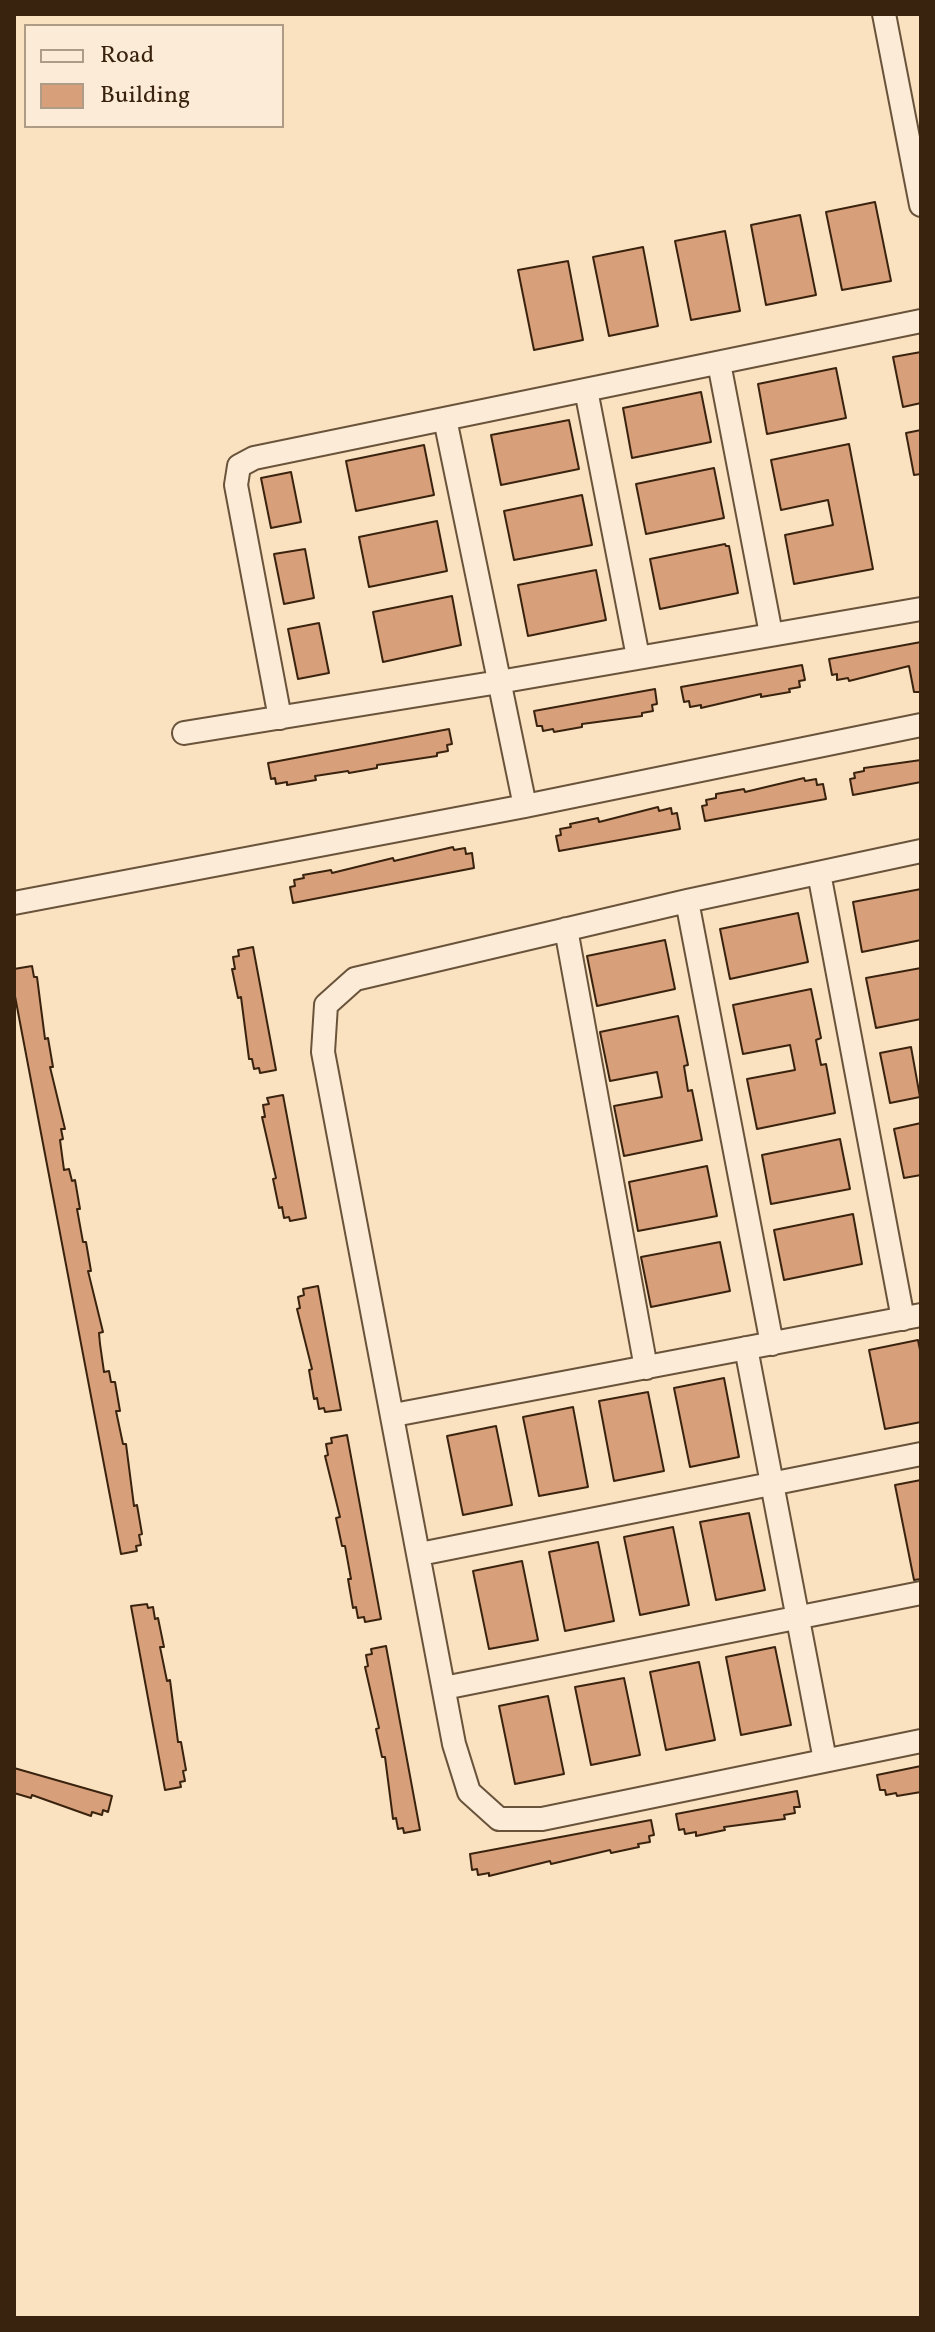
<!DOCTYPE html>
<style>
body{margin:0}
#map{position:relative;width:935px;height:2332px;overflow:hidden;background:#fae2c1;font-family:Vollkorn,serif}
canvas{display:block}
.frame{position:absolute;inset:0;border:16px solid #3a230e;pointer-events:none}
.legend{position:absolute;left:24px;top:24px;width:260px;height:104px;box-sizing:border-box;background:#fcecd7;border:2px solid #ae9c87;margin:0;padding:10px 14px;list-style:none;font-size:24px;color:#3a230e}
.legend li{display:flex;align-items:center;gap:16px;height:40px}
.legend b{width:40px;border:2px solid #ae9c87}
</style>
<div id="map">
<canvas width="935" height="2332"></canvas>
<div class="frame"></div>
<ul class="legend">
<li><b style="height:10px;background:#fcecd7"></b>Road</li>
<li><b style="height:22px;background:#d8a07a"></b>Building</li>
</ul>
</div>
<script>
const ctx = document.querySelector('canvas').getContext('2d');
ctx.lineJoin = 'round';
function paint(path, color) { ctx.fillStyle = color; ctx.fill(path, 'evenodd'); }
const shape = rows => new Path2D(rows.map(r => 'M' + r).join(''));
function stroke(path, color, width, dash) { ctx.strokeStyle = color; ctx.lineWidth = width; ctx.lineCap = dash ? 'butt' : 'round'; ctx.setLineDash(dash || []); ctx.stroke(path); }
const building = shape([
 [875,202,891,281,842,290,826,212,875,202],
 [800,215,816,295,766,305,751,225,800,215],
 [725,231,740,311,691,320,675,241,725,231],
 [643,247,658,326,609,336,593,257,643,247],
 [568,261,583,340,534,350,518,270,568,261],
 [921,352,921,403,903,407,893,357,921,352],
 [836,368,846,418,767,434,758,384,836,368],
 [701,392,711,442,632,458,623,408,701,392],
 [569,420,579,469,501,485,491,435,569,420],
 [921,430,921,474,914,475,906,433,921,430],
 [849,444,873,569,794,584,785,535,833,525,828,500,781,510,771,460,849,444],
 [424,445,434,495,356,511,346,461,424,445],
 [714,468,724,518,646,534,636,484,714,468],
 [291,472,301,522,271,528,261,478,291,472],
 [582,495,592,545,514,560,504,511,582,495],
 [437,521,447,571,369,587,359,537,437,521],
 [725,544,726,546,729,546,738,593,660,609,650,559,725,544],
 [305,549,314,598,284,604,274,554,305,549],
 [596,570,606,620,528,636,518,585,596,570],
 [452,596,461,645,383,662,373,612,452,596],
 [319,623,329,673,298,679,288,629,319,623],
 [921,642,921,692,914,692,909,666,849,681,848,678,837,680,837,674,832,675,829,659,921,642],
 [802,665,805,680,799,681,800,687,789,689,790,692,761,697,761,694,701,708,701,705,690,707,689,701,684,702,681,687,802,665],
 [655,689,657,704,652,705,653,711,642,713,642,716,582,724,582,727,554,732,553,729,543,731,542,726,537,726,534,711,655,689],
 [449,729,452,744,447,745,448,751,437,753,437,756,377,765,377,768,349,773,348,771,315,776,316,780,287,785,287,782,276,784,275,778,271,779,268,763,449,729],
 [921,760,921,782,853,795,850,779,855,778,854,773,864,771,864,768,921,760],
 [804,778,805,781,816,779,817,785,823,784,826,799,705,821,702,806,707,805,706,800,716,798,716,794,744,789,745,792,804,778],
 [658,807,659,811,671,808,672,814,677,813,680,829,559,851,556,836,561,835,560,829,571,827,570,824,598,818,599,822,658,807],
 [453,847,454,850,465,848,466,854,472,853,474,868,293,903,290,887,295,886,294,880,304,878,303,875,331,870,332,873,393,858,394,861,453,847],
 [921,889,921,940,862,952,853,902,921,889],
 [798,913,808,962,730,979,720,929,798,913],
 [665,940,675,989,597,1006,587,956,665,940],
 [253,947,276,1070,260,1073,259,1068,254,1069,252,1059,249,1059,241,997,238,998,232,969,235,969,233,957,239,956,238,950,253,947],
 [32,966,34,977,37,977,45,1039,48,1038,53,1067,50,1067,65,1129,61,1129,63,1139,60,1140,64,1170,69,1169,72,1181,75,1180,80,1209,77,1209,83,1242,86,1242,91,1271,88,1271,103,1332,99,1333,100,1344,104,1372,109,1371,111,1382,115,1382,120,1411,116,1411,123,1444,126,1444,134,1506,137,1505,142,1534,139,1535,141,1545,136,1546,137,1551,121,1554,14,991,14,969,32,966],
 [921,968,921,1019,876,1028,866,978,921,968],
 [811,989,821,1038,816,1040,821,1065,826,1064,835,1113,757,1129,747,1079,795,1070,790,1045,743,1054,733,1005,811,989],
 [678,1016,688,1065,684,1066,688,1091,692,1090,702,1140,624,1156,614,1106,662,1097,657,1072,610,1081,600,1032,678,1016],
 [911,1047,920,1097,890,1103,880,1053,911,1047],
 [283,1095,306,1218,290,1221,289,1217,284,1218,282,1207,279,1208,273,1179,276,1178,262,1117,265,1117,263,1105,269,1104,267,1098,283,1095],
 [921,1123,921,1175,904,1178,894,1129,921,1123],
 [840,1139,850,1189,771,1204,762,1155,840,1139],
 [707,1166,717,1216,638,1231,629,1182,707,1166],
 [853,1214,862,1264,784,1280,774,1230,853,1214],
 [720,1242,730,1291,651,1307,641,1257,720,1242],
 [318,1286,341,1410,325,1412,324,1408,319,1409,317,1398,314,1399,309,1370,312,1369,297,1309,300,1308,298,1297,304,1295,303,1289,318,1286],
 [918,1340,921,1355,921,1422,885,1429,869,1350,918,1340],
 [724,1378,739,1457,690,1467,674,1388,724,1378],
 [648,1392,664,1471,614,1481,599,1401,648,1392],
 [573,1407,588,1487,539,1496,523,1417,573,1407],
 [496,1426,512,1505,463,1515,447,1436,496,1426],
 [347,1435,381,1619,365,1622,364,1617,358,1618,356,1607,353,1608,348,1579,351,1579,345,1546,342,1546,336,1518,340,1517,325,1456,328,1455,326,1444,332,1443,331,1438,347,1435],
 [921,1480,921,1579,914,1580,895,1485,921,1480],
 [749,1513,765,1590,716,1600,700,1522,749,1513],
 [673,1527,689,1605,640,1615,624,1537,673,1527],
 [598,1542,614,1621,565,1631,549,1552,598,1542],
 [522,1561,538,1640,489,1649,473,1571,522,1561],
 [147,1604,148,1608,153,1607,155,1619,158,1618,164,1647,160,1647,167,1681,170,1680,178,1742,181,1742,186,1770,183,1771,185,1781,180,1782,181,1787,165,1790,131,1606,147,1604],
 [386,1646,420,1830,404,1833,403,1828,398,1829,396,1818,393,1819,385,1757,382,1757,376,1729,379,1728,365,1667,368,1666,366,1655,372,1654,371,1649,386,1646],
 [775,1647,791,1725,741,1735,726,1657,775,1647],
 [699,1662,715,1740,666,1750,650,1672,699,1662],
 [624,1678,640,1755,591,1765,575,1687,624,1678],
 [548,1696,564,1774,515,1784,499,1706,548,1696],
 [921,1766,921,1792,897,1796,896,1793,886,1795,885,1790,880,1790,877,1775,921,1766],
 [14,1768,112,1796,108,1812,103,1810,102,1815,92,1812,91,1816,32,1795,31,1798,14,1793,14,1768],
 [797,1791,800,1807,794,1807,795,1813,784,1815,785,1819,724,1827,725,1830,696,1836,696,1832,685,1834,684,1829,679,1830,676,1814,797,1791],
 [651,1820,654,1835,649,1836,650,1842,638,1844,639,1847,611,1853,610,1850,551,1864,550,1861,489,1876,489,1873,478,1875,477,1869,472,1870,470,1854,651,1820]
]);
const minor = shape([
 [884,14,921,205],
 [719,363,771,634],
 [586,390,638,657],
 [445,419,525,806],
 [280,718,236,485,239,466,254,458,921,321],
 [184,733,499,682,921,609],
 [921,851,687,901,355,979,326,1005,323,1052,454,1744,469,1792,499,1819,542,1819,921,1741],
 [819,873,903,1319],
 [687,901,772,1344],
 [14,903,525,806,921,725],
 [566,929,646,1368],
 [746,1348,825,1760],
 [394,1415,921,1315],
 [420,1554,921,1454],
 [444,1688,921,1593]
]);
paint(building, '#d8a07a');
stroke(building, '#3a230e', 2);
stroke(minor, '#6a533b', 26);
stroke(minor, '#fcecd7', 22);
</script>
